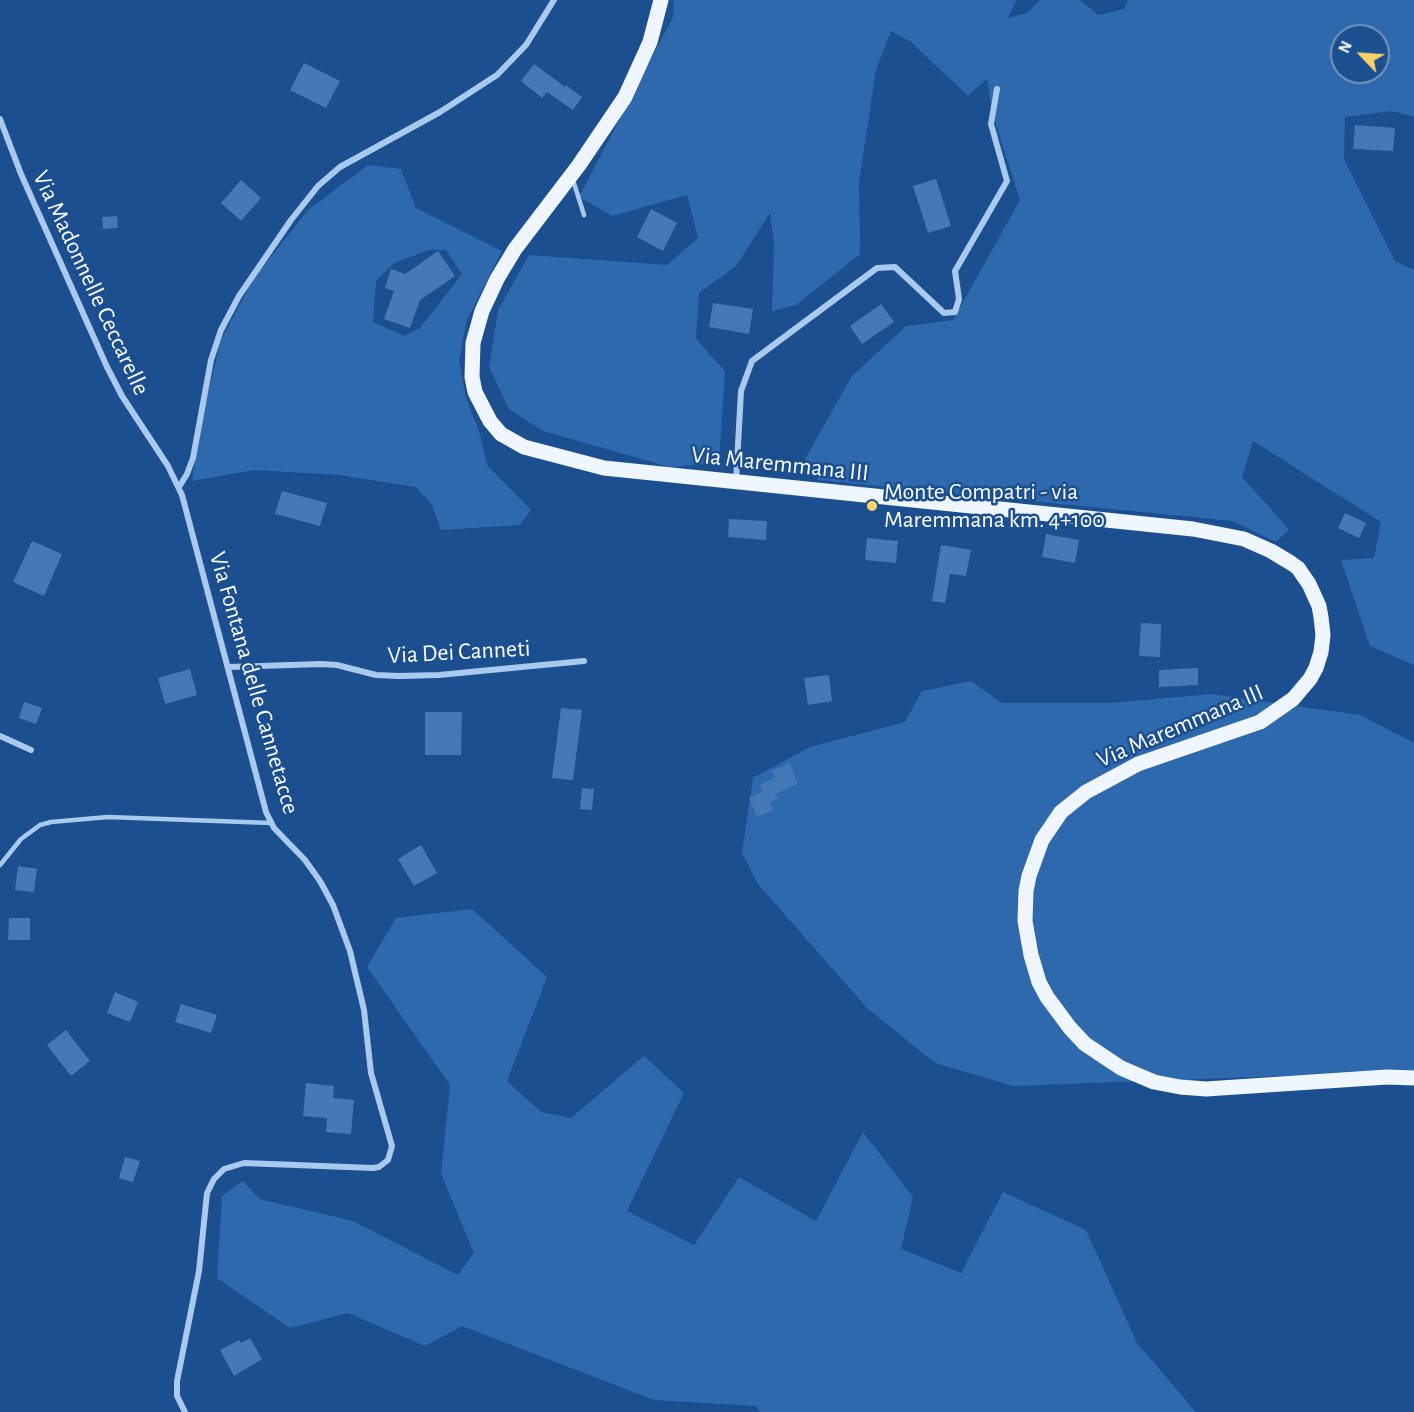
<!DOCTYPE html>
<style>
body{margin:0}
#map{position:relative;width:1414px;height:1412px;overflow:hidden;background:#1b4f8f;font-family:"Alegreya Sans",sans-serif}
canvas{display:block}
.north{position:absolute;left:1330px;top:24px;width:60px;height:60px;box-sizing:border-box;background:#1b4f8f;border:2px solid #7695bc;border-radius:50%;rotate:295deg;font-size:16px;font-weight:700;line-height:24px;text-align:center;color:#fff}
.north::after{content:'';display:block;margin:auto;width:21px;height:27px;background:#ffd166;clip-path:polygon(50% 0,100% 100%,50% 72%,0 100%)}
</style>
<div id="map">
<canvas width="1414" height="1412"></canvas>
<div class="north">N</div>
</div>
<script>
const ctx = document.querySelector('canvas').getContext('2d');
ctx.lineJoin = 'round';
function paint(path, color) { ctx.fillStyle = color; ctx.fill(path, 'evenodd'); }
const shape = rows => new Path2D(rows.map(r => 'M' + r).join(''));
function stroke(path, color, width, dash) { ctx.strokeStyle = color; ctx.lineWidth = width; ctx.lineCap = dash ? 'butt' : 'round'; ctx.setLineDash(dash || []); ctx.stroke(path); }
function drawText(font, color, halo, rows, align = 'center') {
  ctx.font = font + ' "Alegreya Sans",sans-serif'; ctx.lineWidth = 5; ctx.setLineDash([]); ctx.textBaseline = 'middle'; ctx.strokeStyle = halo; ctx.fillStyle = color; for (const [text, x, y, turn = 0] of rows) {
    ctx.save(); ctx.translate(x, y); ctx.rotate((+turn || 0) * Math.PI / 180); ctx.textAlign = isNaN(turn) ? turn : align; if (halo) ctx.strokeText(text, 0, 0); ctx.fillText(text, 0, 0); ctx.restore();
  }
}
const green = shape([
 [674,0,1016,0,1008,18,1027,13,1040,0,1080,0,1098,15,1124,9,1128,0,1414,0,1414,117,1392,111,1345,117,1344,159,1395,261,1414,270,1414,665,1370,646,1341,560,1374,558,1381,522,1253,441,1242,477,1289,529,1276,542,1233,521,818,480,805,459,852,376,906,326,953,320,1020,200,992,112,987,79,968,96,911,42,891,31,876,70,859,182,860,254,796,305,772,311,774,242,770,213,736,266,699,293,696,339,725,371,719,463,670,467,543,431,509,409,489,367,498,310,529,255,667,265,698,238,687,195,612,216,579,197,673,17],
 [1342,36,1378,36,1378,72,1342,72],
 [368,165,401,169,416,208,502,251,467,320,459,360,466,398,480,434,487,465,531,510,520,525,441,530,432,505,416,487,338,475,254,470,192,481,200,426,221,340,254,278,308,210],
 [429,250,446,250,462,274,420,328,404,336,373,322,376,281,394,263],
 [971,681,1002,703,1111,703,1211,694,1360,715,1414,743,1414,1071,1013,1086,935,1063,867,1008,758,884,742,853,753,778,810,747,905,722,922,691],
 [472,909,547,977,507,1081,541,1112,571,1118,644,1056,684,1093,627,1211,694,1245,739,1177,816,1221,863,1132,913,1197,901,1249,961,1273,1003,1192,1086,1230,1137,1343,1196,1412,760,1412,756,1406,654,1400,462,1326,425,1346,348,1313,290,1328,217,1278,222,1196,243,1181,259,1199,353,1221,458,1275,474,1253,441,1174,450,1085,367,967,396,918]
]);
const building = shape([
 [304,63,340,81,326,108,290,90],
 [534,64,565,87,566,85,582,97,573,110,547,92,542,98,521,81],
 [1355,125,1395,128,1393,151,1353,149],
 [936,179,951,226,928,233,913,186],
 [241,180,261,198,241,221,221,203],
 [651,209,677,223,663,251,637,237],
 [117,216,118,228,103,229,102,217],
 [438,251,455,276,420,300,410,328,384,319,394,291,385,288,391,269,405,274],
 [713,303,753,309,749,334,709,327],
 [881,304,894,322,862,344,850,326],
 [282,491,327,503,320,526,275,514],
 [1345,513,1366,523,1359,538,1338,528],
 [729,519,767,521,766,540,728,537],
 [1046,534,1079,540,1075,563,1042,557],
 [867,538,898,541,896,563,865,560],
 [32,541,62,554,44,596,13,582],
 [941,545,971,550,966,576,950,574,945,603,932,601],
 [1141,623,1161,624,1160,657,1139,656],
 [1198,668,1198,685,1159,687,1159,670],
 [190,669,197,695,165,704,158,678],
 [829,675,832,701,808,705,804,678],
 [24,702,42,708,36,724,19,718],
 [561,708,582,710,573,780,552,778],
 [425,712,462,712,461,755,425,755],
 [789,763,798,784,775,794,778,799,770,802,773,810,757,817,749,798,763,792,759,785,775,778,772,771],
 [582,788,594,789,592,810,580,809],
 [421,845,437,873,414,886,398,859],
 [18,866,37,869,34,892,15,890],
 [9,918,30,918,30,940,8,940],
 [115,992,138,1002,130,1022,107,1013],
 [181,1004,217,1015,211,1033,175,1022],
 [66,1030,90,1061,71,1076,47,1045],
 [306,1083,334,1086,333,1098,354,1100,351,1134,326,1132,327,1118,303,1116],
 [125,1157,140,1161,133,1182,119,1178],
 [250,1338,262,1359,234,1376,220,1350,239,1340,241,1343]
]);
const lane = shape([
 [573,180,584,215],
 [0,865,21,839,40,825,51,822,108,817,271,823]
]);
const street = shape([
 [0,119,21,174,107,367,122,396,168,466,182,495,266,812,274,828,305,860,320,881,333,905,350,951,364,1010,371,1073,392,1146,388,1160,379,1167,373,1168,244,1163,224,1169,214,1179,207,1193,199,1271,177,1381,177,1396,185,1412],
 [736,481,741,391,752,361,877,268,895,267,944,313,955,312,959,299,955,271,1007,181,991,124,997,89],
 [179,487,187,474,193,458,211,360,221,330,239,296,291,220,318,186,340,167,440,112,497,75,526,45,554,0],
 [229,667,321,664,337,665,376,675,399,676,439,675,584,661],
 [0,736,31,750]
]);
const primary = shape([
 [661,0,650,42,625,97,579,165,515,249,497,279,482,311,473,343,472,377,475,392,490,421,501,434,524,447,604,468,1193,529,1244,539,1271,551,1291,563,1298,568,1309,584,1319,606,1321,617,1323,635,1321,652,1316,668,1310,679,1293,699,1260,722,1138,764,1086,792,1061,812,1042,840,1029,876,1026,891,1025,921,1031,955,1039,982,1047,997,1070,1028,1085,1044,1121,1068,1154,1082,1180,1087,1206,1089,1387,1077,1414,1078]
]);
const markers = [
 [872,506,6,"#ffd166"]
];
const streetNames = [
 ["Via Madonnelle Ceccarelle",91,283,65],
 ["Via Maremmana III",780,464,6],
 ["Via Dei Canneti",459,652,-3],
 ["Via Fontana delle Cannetacce",254,683,74],
 ["Via Maremmana III",1180,726,-23]
];
const poiNames = [
 ["Monte Compatri - via",884,492],
 ["Maremmana km. 4+100",884,520]
];
paint(green, '#2e69ad');
paint(building, '#4478b7');
stroke(lane, '#a9c9ee', 4.5);
stroke(street, '#a9c9ee', 6);
stroke(primary, '#f0f6ff', 15);
for (const [x, y, r, color] of markers) { const dot = new Path2D(); dot.arc(x, y, r, 0, 2 * Math.PI); ctx.fillStyle = color; ctx.fill(dot); stroke(dot, '#1b4f8f', 2); }
drawText('24px', '#fff', '#1b4f8f', streetNames);
drawText('24px', '#fff', '#1b4f8f', poiNames, 'left');
</script>
